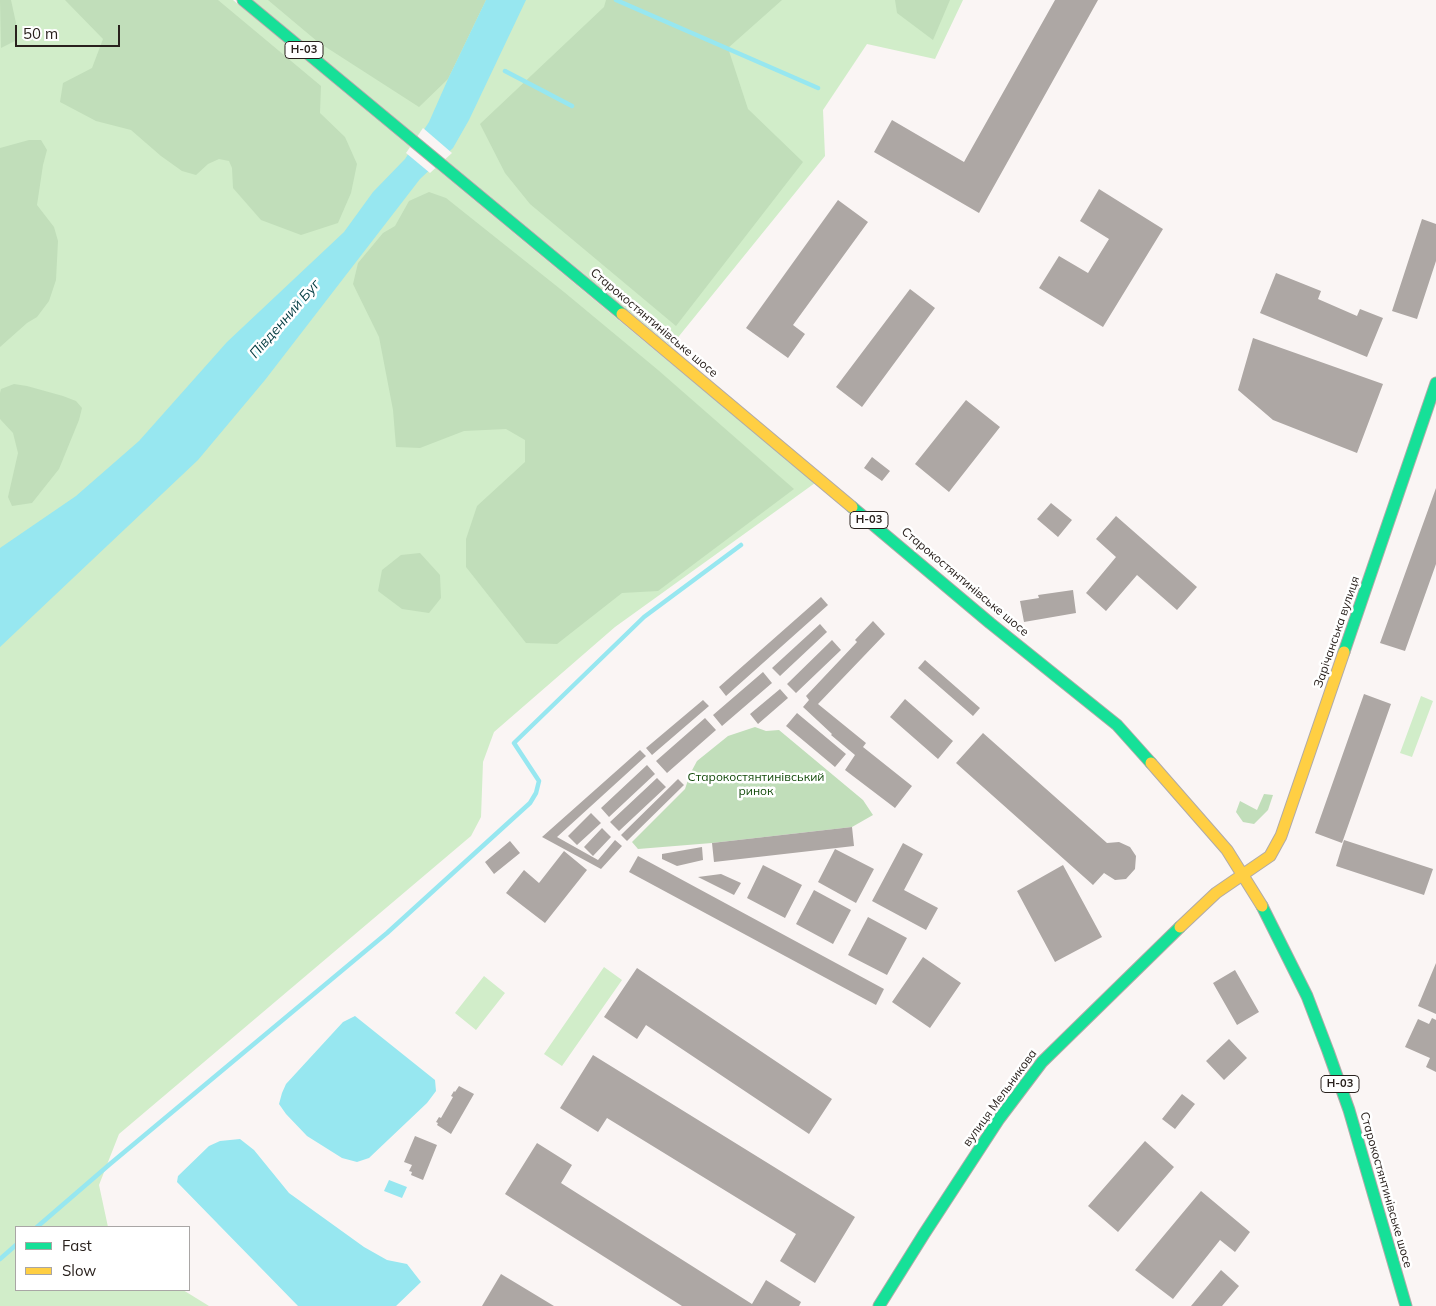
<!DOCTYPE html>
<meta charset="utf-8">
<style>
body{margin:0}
#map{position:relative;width:1436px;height:1306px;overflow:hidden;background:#faf5f4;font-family:Mulish,sans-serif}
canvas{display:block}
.legend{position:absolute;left:15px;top:1226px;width:175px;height:65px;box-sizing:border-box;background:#fff;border:1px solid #a9a6a5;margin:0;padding:6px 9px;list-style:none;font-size:15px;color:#29211d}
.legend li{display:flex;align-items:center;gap:10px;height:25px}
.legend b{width:25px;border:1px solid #a9a6a5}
.scale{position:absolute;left:15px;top:25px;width:105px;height:22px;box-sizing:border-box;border:2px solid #29211d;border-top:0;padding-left:6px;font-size:15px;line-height:18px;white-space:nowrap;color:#29211d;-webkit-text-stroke:4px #fff;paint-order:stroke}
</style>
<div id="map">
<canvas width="1436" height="1306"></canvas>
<ul class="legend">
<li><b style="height:6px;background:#16e098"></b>Fast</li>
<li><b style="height:6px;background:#ffcf43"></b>Slow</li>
</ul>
<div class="scale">50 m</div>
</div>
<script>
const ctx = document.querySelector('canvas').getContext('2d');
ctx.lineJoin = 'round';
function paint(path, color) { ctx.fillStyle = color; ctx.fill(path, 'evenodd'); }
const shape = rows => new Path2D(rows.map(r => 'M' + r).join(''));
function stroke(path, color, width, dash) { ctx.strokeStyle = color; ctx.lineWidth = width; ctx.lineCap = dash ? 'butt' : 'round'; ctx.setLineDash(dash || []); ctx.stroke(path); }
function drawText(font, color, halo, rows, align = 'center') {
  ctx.font = font + ' Mulish,sans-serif'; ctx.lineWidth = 5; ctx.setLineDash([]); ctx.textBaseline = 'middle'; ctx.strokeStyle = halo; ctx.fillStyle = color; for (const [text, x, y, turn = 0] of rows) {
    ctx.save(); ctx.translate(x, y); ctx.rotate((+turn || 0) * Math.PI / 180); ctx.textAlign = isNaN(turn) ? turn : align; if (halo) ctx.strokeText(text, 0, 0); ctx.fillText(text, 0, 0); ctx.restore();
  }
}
const green = shape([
 [0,0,233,0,815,483,615,627,494,732,483,762,481,817,471,836,119,1134,99,1185,108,1227,16,1227,16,1290,183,1290,209,1306,0,1306],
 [253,0,963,0,935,59,867,44,823,110,825,156,671,346],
 [1421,696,1433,701,1412,757,1400,753],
 [604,967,622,980,562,1066,544,1054],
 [484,976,505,993,476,1030,455,1013]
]);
const forest = shape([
 [0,0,11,0,16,23,15,41,1,48],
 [65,0,218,0,321,86,320,113,345,137,357,164,351,193,338,223,301,235,261,220,233,188,232,168,229,161,219,159,208,164,196,175,182,171,161,156,131,130,96,121,60,102,63,83,92,68,103,39],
 [268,0,486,0,448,79,419,107,318,42],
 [606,0,782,0,728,48,748,109,803,162,676,326,530,204,505,173,480,124,604,7],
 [895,0,950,0,933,40,897,13],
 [29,140,41,140,47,150,43,165,37,205,54,227,58,241,56,280,49,301,37,317,27,323,0,347,0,148],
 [429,192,446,198,564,292,658,370,794,489,658,591,622,593,557,644,526,643,466,567,466,539,477,506,525,462,525,440,506,429,464,431,420,448,396,447,393,410,379,337,353,284,358,263,383,233,395,226,409,201],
 [14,384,27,386,63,396,76,401,82,408,79,420,59,469,32,503,12,506,8,497,18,453,13,433,0,419,0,393,1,389],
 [420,553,440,575,441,598,429,613,402,609,378,591,382,570,401,555],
 [755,727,766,731,779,730,863,800,873,815,852,827,712,843,638,849,632,842,685,789,690,774,697,761,728,736],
 [1264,794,1273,795,1268,810,1254,824,1243,822,1236,812,1240,801,1257,810]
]);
const water = shape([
 [486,0,526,0,469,120,453,148,420,179,265,380,198,460,0,647,0,548,76,496,139,441,227,342,344,232,373,192,405,159,429,122,448,79],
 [355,1016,435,1080,436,1091,427,1103,369,1158,357,1162,342,1158,307,1136,286,1114,279,1104,282,1093,286,1084,343,1022],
 [240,1139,254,1150,289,1193,364,1247,387,1260,407,1264,421,1282,396,1306,298,1306,177,1182,178,1176,209,1146,220,1141],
 [389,1180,407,1187,402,1198,384,1191]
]);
const pier = shape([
 [423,128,452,153,430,173,406,153]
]);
const stream = shape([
 [616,0,818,88],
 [505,71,572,106],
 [37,1227,110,1164,387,933,530,803,536,793,539,781,514,743,644,617,741,545],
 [0,1259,16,1245]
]);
const building = shape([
 [1055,0,1098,0,979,213,874,152,892,120,964,162],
 [1099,189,1163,229,1103,327,1039,288,1059,256,1088,273,1109,239,1080,221],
 [838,200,868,222,793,325,805,334,788,358,746,328],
 [1422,219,1436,224,1436,261,1417,319,1392,311],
 [1276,273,1321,291,1318,299,1357,316,1360,309,1383,318,1367,357,1260,313],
 [910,289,935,308,862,407,836,387],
 [1253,338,1383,384,1357,453,1273,420,1238,390],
 [966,400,1000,427,949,492,915,464],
 [872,457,890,471,882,481,864,468],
 [1436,488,1436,564,1405,651,1380,643],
 [1051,503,1072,520,1058,537,1037,519],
 [1116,516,1197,587,1177,610,1137,575,1106,611,1086,593,1116,557,1096,539],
 [1073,590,1076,613,1024,622,1020,601,1039,598,1038,595],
 [821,597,828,605,726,696,719,687],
 [873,621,885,634,818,704,866,743,863,747,912,786,895,808,845,770,855,755,831,735,832,734,803,707,809,700,806,696,857,642,855,640],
 [820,624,827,632,780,676,772,668],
 [832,640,841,650,796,693,787,684],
 [925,660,980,708,973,716,918,668],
 [763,672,772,683,722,726,713,715],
 [780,689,788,698,758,724,750,714],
 [1364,694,1391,704,1342,843,1315,833],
 [905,699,953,741,938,759,890,717],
 [703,700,709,706,652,755,646,748],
 [797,713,846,754,835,767,786,726],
 [705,718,716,730,667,773,656,761],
 [983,733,1107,843,1119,842,1130,847,1136,856,1135,869,1126,879,1115,880,1104,873,1093,885,956,763],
 [640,750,646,756,557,837,598,860,615,840,622,846,601,869,542,837],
 [647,765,655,774,609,817,601,808],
 [657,778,666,787,619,831,610,822],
 [678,779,684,785,627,841,621,835],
 [591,813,601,823,577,845,568,836],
 [852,827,854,846,714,862,712,843],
 [602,828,611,837,593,856,584,847],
 [1344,840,1433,869,1424,895,1336,866],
 [510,841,520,853,494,874,485,862],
 [903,843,923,854,904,890,938,908,926,930,872,901],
 [702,847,703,860,677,866,662,859,662,854],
 [835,849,874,869,856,903,818,882],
 [564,851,587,870,545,923,506,893,524,870,539,883],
 [638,856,884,989,876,1005,629,872],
 [763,865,802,885,785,918,747,898],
 [1063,865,1102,937,1055,962,1017,891],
 [721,874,741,883,734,895,698,877],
 [814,890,851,910,833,944,796,924],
 [868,917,907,938,887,975,848,955],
 [923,957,961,983,930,1028,892,1002],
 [1436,963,1436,1014,1418,1006],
 [637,968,832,1099,809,1134,646,1025,637,1039,604,1017],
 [1235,970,1259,1012,1237,1025,1213,983],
 [1432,1018,1436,1020,1436,1072,1426,1067,1430,1058,1405,1047,1418,1019,1429,1024],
 [1229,1039,1247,1058,1224,1080,1206,1061],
 [593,1055,855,1217,815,1283,780,1261,796,1234,607,1118,598,1132,560,1108],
 [459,1086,474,1094,451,1134,437,1125,438,1123,436,1122,439,1117,441,1118,453,1097,451,1096,454,1091,455,1092],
 [1182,1094,1195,1104,1175,1129,1162,1119],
 [415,1136,437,1145,423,1180,411,1175,412,1172,409,1171,412,1165,404,1162],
 [1145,1141,1174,1167,1118,1232,1088,1206],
 [537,1143,572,1165,561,1183,752,1304,766,1280,801,1302,799,1306,682,1306,505,1194],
 [1201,1191,1250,1232,1235,1252,1220,1240,1173,1299,1135,1270],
 [1221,1270,1239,1286,1222,1306,1191,1306],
 [501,1274,554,1306,482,1306]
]);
const fast = shape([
 [243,0,622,314],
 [852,507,990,623,1117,725,1151,763],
 [1344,652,1436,383],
 [1262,906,1307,996,1328,1051,1349,1110,1406,1306],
 [879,1306,924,1234,999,1119,1042,1062,1180,927]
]);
const slow = shape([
 [622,314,852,507],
 [1151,763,1227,850,1262,906],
 [1180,927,1216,893,1270,856,1281,836,1344,652]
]);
const shields = [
 [304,50,38],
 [869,520,38],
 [1340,1084,38]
];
const shieldNames = [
 ["Н-03",304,50],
 ["Н-03",869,520],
 ["Н-03",1340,1084]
];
const streetNames = [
 ["Старокостянтинівське шосе",654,323,40],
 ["Старокостянтинівське шосе",965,582,40],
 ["Зарічанська вулиця",1337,632,-71],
 ["вулиця Мельникова",1000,1098,-54],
 ["Старокостянтинівське шосе",1386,1190,74]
];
const parkNames = [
 ["Старокостянтинівський",756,777],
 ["ринок",756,791]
];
const waterNames = [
 ["Південний Буг",285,319,-49]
];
paint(green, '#d1edc9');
paint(forest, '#c1deba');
paint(water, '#97e7f0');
paint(pier, '#faf5f4');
stroke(stream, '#97e7f0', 4.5);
paint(building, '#ada7a4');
stroke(fast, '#b0aaa8', 13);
stroke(slow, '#b0aaa8', 13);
stroke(fast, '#16e098', 11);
stroke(slow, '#ffcf43', 11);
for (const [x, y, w] of shields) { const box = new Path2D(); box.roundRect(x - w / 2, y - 8.5, w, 17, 4); ctx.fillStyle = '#fff'; ctx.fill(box); stroke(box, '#29211d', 1); }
drawText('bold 11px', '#29211d', null, shieldNames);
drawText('12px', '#29211d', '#fff', streetNames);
drawText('12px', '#134b0b', '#fff', parkNames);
drawText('italic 14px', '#003a40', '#fff', waterNames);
</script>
